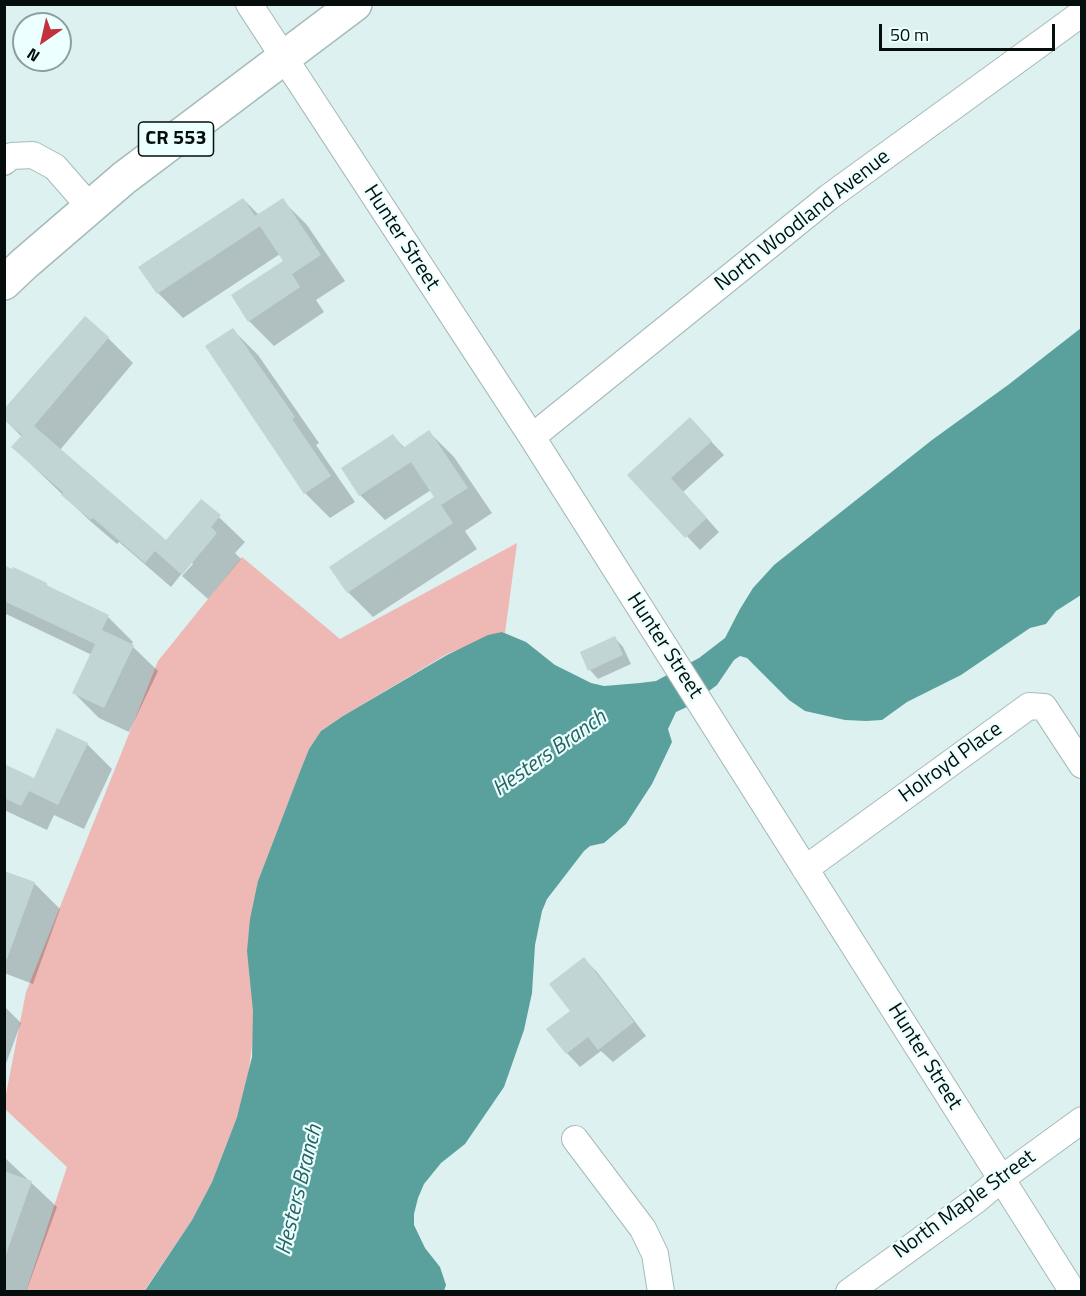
<!DOCTYPE html>
<style>
body{margin:0}
#map{position:relative;width:1086px;height:1296px;overflow:hidden;background:#ddf1f0;font-family:"Titillium Web",sans-serif}
canvas{display:block}
.frame{position:absolute;inset:0;border:6px solid #060d0d;pointer-events:none}
.north{position:absolute;left:12px;top:12px;width:60px;height:60px;box-sizing:border-box;background:#eafffe;border:2px solid #8f9e9e;border-radius:50%;rotate:214deg;font-size:16px;font-weight:700;line-height:24px;text-align:center;color:#060d0d}
.north::after{content:'';display:block;margin:auto;width:21px;height:27px;background:#c2323c;clip-path:polygon(50% 0,100% 100%,50% 72%,0 100%)}
.scale{position:absolute;left:879px;top:24px;width:176px;height:27px;box-sizing:border-box;border:3px solid #060d0d;border-top:0;padding-left:8px;font-size:18px;line-height:21px;white-space:nowrap;color:#060d0d;-webkit-text-stroke:4px #eafffe;paint-order:stroke}
</style>
<div id="map">
<canvas width="1086" height="1296"></canvas>
<div class="frame"></div>
<div class="north">N</div>
<div class="scale">50 m</div>
</div>
<script>
const ctx = document.querySelector('canvas').getContext('2d');
ctx.lineJoin = 'round';
function paint(path, color) { ctx.fillStyle = color; ctx.fill(path, 'evenodd'); }
const shape = rows => new Path2D(rows.map(r => 'M' + r).join(''));
function stroke(path, color, width, dash) { ctx.strokeStyle = color; ctx.lineWidth = width; ctx.lineCap = dash ? 'butt' : 'round'; ctx.setLineDash(dash || []); ctx.stroke(path); }
function drawText(font, color, halo, rows, align = 'center') {
  ctx.font = font + ' "Titillium Web",sans-serif'; ctx.lineWidth = 4.5; ctx.setLineDash([]); ctx.textBaseline = 'middle'; ctx.strokeStyle = halo; ctx.fillStyle = color; for (const [text, x, y, turn = 0] of rows) {
    ctx.save(); ctx.translate(x, y); ctx.rotate((+turn || 0) * Math.PI / 180); ctx.textAlign = isNaN(turn) ? turn : align; if (halo) ctx.strokeText(text, 0, 0); ctx.fillText(text, 0, 0); ctx.restore();
  }
}
const green = shape([
 [517,543,505,633,502,632,447,654,343,716,321,731,309,749,258,881,253,1037,248,1078,237,1117,212,1182,192,1220,144,1291,26,1291,67,1167,5,1109,5,1099,26,992,158,661,242,557,340,639]
]);
const water = shape([
 [1081,328,1081,595,1056,611,1046,624,1030,628,961,675,907,702,882,720,866,721,845,720,805,711,789,700,747,658,740,656,734,660,717,685,689,706,676,712,668,729,672,742,652,784,626,824,604,843,590,846,584,851,547,899,542,911,535,945,532,993,524,1030,504,1087,465,1144,441,1163,424,1184,418,1198,414,1214,414,1225,425,1248,440,1267,446,1285,444,1291,144,1292,192,1220,212,1182,237,1117,252,1057,253,1011,247,951,250,919,258,881,301,769,309,749,321,731,343,716,447,655,488,635,502,632,526,642,555,665,591,683,604,686,640,683,656,681,667,675,699,658,725,638,740,609,753,588,774,565,932,440,1008,385]
]);
const shadow = shape([
 [243,199,259,215,282,200,307,225,345,281,316,300,324,312,274,346,249,321,285,262,280,254,183,318,158,293],
 [233,330,258,355,319,443,316,445,355,502,330,518,305,493],
 [108,338,133,363,60,450,167,542,202,501,245,542,235,553,241,559,208,599,182,576,193,564,191,562,171,587,119,542,117,544,89,520,13,447,22,437,4,419],
 [429,432,454,457,492,513,465,531,477,549,373,617,348,592,436,497,431,490,385,520,360,495,393,436,405,448],
 [703,433,724,455,683,492,719,532,700,550,629,475],
 [4,567,46,584,52,590,108,617,133,642,131,645,158,671,129,732,99,718,74,693,92,655,4,613],
 [615,638,623,647,631,664,598,679,590,670],
 [87,744,112,769,84,829,54,815,47,830,4,810,4,765,34,780],
 [4,872,34,883,60,909,33,984,4,973],
 [584,959,597,972,646,1036,613,1062,601,1051,580,1067,567,1053,572,1011],
 [4,1006,21,1023,4,1069],
 [4,1157,57,1207,26,1292,4,1292]
]);
const building = shape([
 [243,198,255,216,283,198,321,255,292,274,300,287,248,322,231,295,283,261,260,226,157,294,138,267],
 [85,316,109,337,34,426,166,540,201,499,221,515,211,527,217,533,182,575,155,551,145,563,93,518,91,520,61,495,63,492,11,447,22,435,4,420,4,409],
 [233,328,295,417,292,419,331,476,304,494,205,346],
 [690,417,712,441,671,478,707,518,685,538,627,475],
 [429,430,468,488,441,505,453,523,347,593,329,567,434,497,411,462,359,496,341,468,393,434,403,448],
 [4,565,12,569,13,567,47,583,46,585,109,615,102,630,134,645,104,708,72,693,95,644,4,601],
 [615,636,623,655,588,671,580,652],
 [57,728,88,743,58,805,29,791,21,806,4,798,4,764,34,778],
 [4,871,35,882,7,959,4,958],
 [584,957,634,1022,598,1050,588,1037,566,1054,546,1029,570,1011,549,984],
 [4,1171,32,1181,5,1257,4,1257]
]);
const minor = shape([
 [249,4,532,437,1073,1292],
 [4,162,11,156,33,155,55,167,90,207],
 [532,437,829,197,1082,13],
 [805,869,1029,706,1044,707,1082,765],
 [575,1139,643,1229,655,1254,661,1292],
 [849,1292,975,1201,1001,1179,1082,1120]
]);
const major = shape([
 [4,283,24,264,124,178,355,4]
]);
const shields = [
 [176,139,75]
];
const shieldNames = [
 ["CR 553",176,139]
];
const streetNames = [
 ["North Woodland Avenue",803,221,-38],
 ["Hunter Street",401,238,57],
 ["Hunter Street",664,646,57],
 ["Holroyd Place",951,763,-36],
 ["Hunter Street",924,1057,58],
 ["North Maple Street",965,1205,-36]
];
const waterNames = [
 ["Hesters Branch",550,754,-35],
 ["Hesters Branch",300,1190,-76]
];
paint(green, '#eeb8b5');
paint(water, '#5aa19e');
paint(shadow, '#0003');
paint(building, '#c1d5d4');
stroke(minor, '#a6bab9', 28);
stroke(major, '#a6bab9', 36);
stroke(minor, '#fff', 26);
stroke(major, '#fff', 33);
for (const [x, y, w] of shields) { const box = new Path2D(); box.roundRect(x - w / 2, y - 17, w, 34, 4.5); ctx.fillStyle = '#eafffe'; ctx.fill(box); stroke(box, '#060d0d', 1.5); }
drawText('bold 20px', '#060d0d', null, shieldNames);
drawText('21px', '#060d0d', '#eafffe', streetNames);
drawText('italic 22px', '#286361', '#eafffe', waterNames);
</script>
